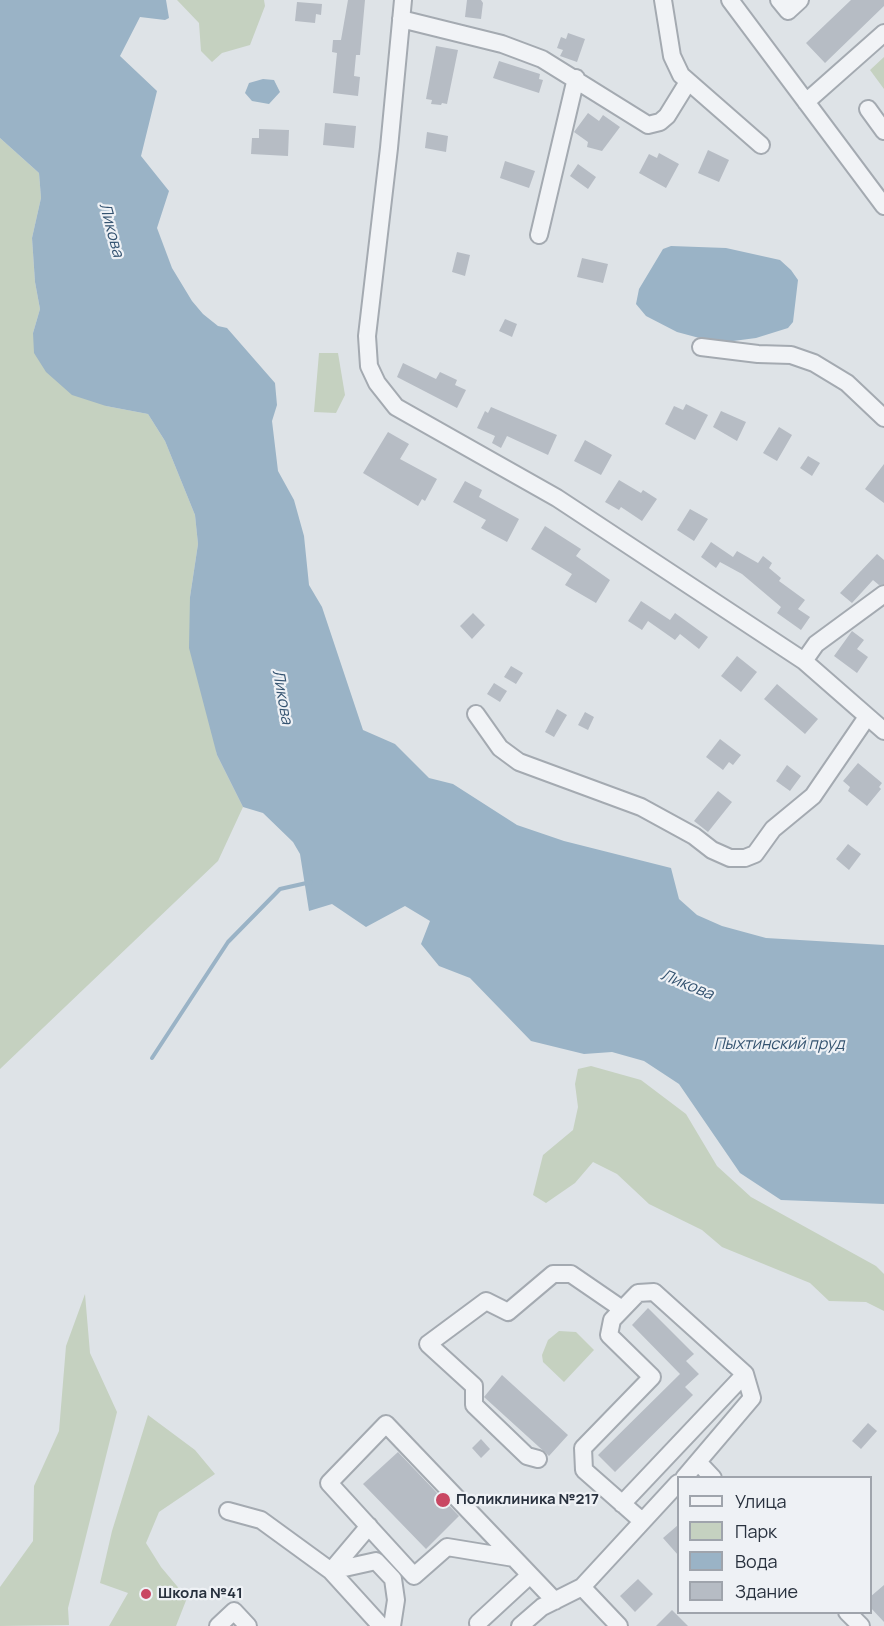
<!DOCTYPE html>
<meta charset="utf-8">
<style>
body{margin:0}
#map{position:relative;width:884px;height:1626px;overflow:hidden;background:#dee3e7;font-family:Manrope,sans-serif}
canvas{display:block}
.legend{position:absolute;left:677px;top:1476px;width:195px;height:138px;box-sizing:border-box;background:#eef1f5;border:2px solid #9fa4ac;margin:0;padding:8px 10px;list-style:none;font-size:18px;color:#28313e}
.legend li{display:flex;align-items:center;gap:12px;height:30px}
.legend b{width:30px;border:2px solid #9fa4ac}
</style>
<div id="map">
<canvas width="884" height="1626"></canvas>
<ul class="legend">
<li><b style="height:8px;background:#f1f3f6"></b>Улица</li>
<li><b style="height:16px;background:#c5d1c0"></b>Парк</li>
<li><b style="height:16px;background:#9ab3c6"></b>Вода</li>
<li><b style="height:16px;background:#b6bcc4"></b>Здание</li>
</ul>
</div>
<script>
const ctx = document.querySelector('canvas').getContext('2d');
ctx.lineJoin = 'round';
function paint(path, color) { ctx.fillStyle = color; ctx.fill(path, 'evenodd'); }
const shape = rows => new Path2D(rows.map(r => 'M' + r).join(''));
function stroke(path, color, width, dash) { ctx.strokeStyle = color; ctx.lineWidth = width; ctx.lineCap = dash ? 'butt' : 'round'; ctx.setLineDash(dash || []); ctx.stroke(path); }
function drawText(font, color, halo, rows, align = 'center') {
  ctx.font = font + ' Manrope,sans-serif'; ctx.lineWidth = 4.5; ctx.setLineDash([]); ctx.textBaseline = 'middle'; ctx.strokeStyle = halo; ctx.fillStyle = color; for (const [text, x, y, turn = 0] of rows) {
    ctx.save(); ctx.translate(x, y); ctx.rotate((+turn || 0) * Math.PI / 180); ctx.textAlign = isNaN(turn) ? turn : align; if (halo) ctx.strokeText(text, 0, 0); ctx.fillText(text, 0, 0); ctx.restore();
  }
}
const green = shape([
 [177,0,264,0,265,6,250,45,222,53,212,62,201,51,199,23],
 [884,57,884,89,870,70],
 [0,138,39,173,41,198,32,238,35,282,40,309,33,333,106,406,148,414,165,441,195,515,198,544,190,597,217,755,243,807,218,861,0,1069],
 [319,353,338,353,345,395,336,413,314,412],
 [591,1066,641,1080,686,1114,717,1166,751,1197,876,1266,884,1274,884,1311,866,1302,829,1301,810,1283,722,1247,702,1230,649,1204,617,1174,593,1162,575,1183,546,1203,533,1195,543,1155,573,1130,578,1107,575,1084,578,1069],
 [85,1294,90,1353,117,1412,68,1608,69,1625,0,1626,0,1587,33,1541,34,1486,59,1431,66,1346],
 [559,1331,576,1332,594,1350,564,1382,543,1362,542,1355,548,1340],
 [148,1415,195,1450,215,1474,159,1512,146,1543,161,1567,187,1598,176,1626,109,1626,128,1593,100,1583,112,1531]
]);
const water = shape([
 [0,0,166,0,169,18,165,20,140,17,120,56,157,91,141,156,169,191,157,228,172,268,192,301,203,314,218,326,227,328,275,383,277,405,272,421,278,471,294,500,304,536,309,585,322,607,363,730,395,744,429,778,453,784,517,825,564,841,671,868,679,899,697,915,722,926,766,938,884,945,884,1204,781,1200,740,1173,679,1084,644,1061,612,1052,584,1054,531,1041,470,978,439,966,421,944,430,921,405,906,366,927,332,904,309,911,300,854,293,842,263,813,243,807,217,755,189,648,190,597,198,544,195,515,165,441,148,414,106,406,72,395,46,372,34,353,33,333,40,309,35,282,32,238,41,198,39,173,0,138],
 [263,79,274,80,280,92,269,104,252,101,245,93,249,83],
 [671,246,726,248,780,260,791,270,798,280,793,322,788,328,756,338,718,343,677,332,646,316,636,304,639,289,663,249]
]);
const stream = shape([
 [152,1058,228,942,280,889,311,882]
]);
const building = shape([
 [348,0,365,0,360,55,356,55,354,76,360,77,358,96,333,93,337,53,332,52,333,40,341,40],
 [467,0,481,0,483,3,481,19,465,17],
 [851,0,884,0,884,6,825,63,806,43],
 [297,2,322,4,321,15,316,14,315,23,295,21],
 [568,33,585,39,577,62,560,56,563,50,557,48,561,37,566,39],
 [436,46,458,50,447,104,442,103,441,105,431,104,432,100,426,99],
 [499,61,540,74,539,79,543,80,539,93,493,78],
 [588,113,599,121,603,115,620,127,602,151,587,147,588,142,574,132],
 [325,123,356,126,354,148,323,145],
 [259,129,289,130,288,156,251,154,252,138,259,138],
 [427,132,448,136,446,152,425,148],
 [708,150,729,160,719,182,698,173],
 [659,153,679,164,666,188,639,173,649,154,657,158],
 [505,161,535,171,529,188,500,178],
 [578,164,596,177,588,189,570,176],
 [457,252,470,255,465,276,452,272],
 [582,258,608,264,603,283,577,277],
 [505,319,517,324,512,337,499,331],
 [403,363,436,379,440,372,457,380,455,385,466,390,457,408,397,377],
 [686,404,708,415,695,440,665,424,674,406,683,410],
 [491,407,557,435,548,455,507,436,501,448,492,443,495,436,477,428,485,411,488,413],
 [721,411,746,422,737,441,713,427],
 [779,427,792,435,777,461,763,453],
 [388,432,409,444,400,459,437,479,425,501,422,499,418,506,363,473],
 [585,440,612,455,601,475,574,461],
 [808,456,820,463,812,476,800,468],
 [884,464,884,503,865,489],
 [619,480,641,493,643,490,657,499,642,521,621,507,619,510,605,502],
 [465,481,482,490,479,497,519,519,507,542,481,528,486,520,453,502],
 [690,509,708,519,694,541,677,530],
 [545,526,581,549,576,556,610,580,596,603,565,585,572,574,531,549],
 [711,542,733,557,737,551,758,563,763,556,772,563,769,568,781,578,779,581,805,600,798,609,810,617,801,630,777,613,781,607,742,574,720,562,716,568,701,557],
 [877,554,884,560,884,584,879,585,873,580,852,603,840,593],
 [641,601,670,620,675,613,708,637,699,649,680,634,675,640,648,621,642,630,628,621],
 [473,613,485,625,472,639,460,626],
 [852,631,864,640,857,649,868,657,857,673,834,656],
 [737,656,757,672,741,692,721,676],
 [511,666,523,673,516,684,504,677],
 [494,683,507,691,500,702,487,694],
 [777,684,818,719,805,734,764,699],
 [557,709,567,715,554,737,545,732],
 [585,712,594,717,588,730,578,725],
 [720,739,741,755,733,765,729,762,723,770,706,757],
 [858,763,882,783,879,787,881,789,867,806,848,791,850,787,843,781],
 [787,765,801,776,790,791,776,781],
 [718,791,732,802,708,832,694,821],
 [848,844,861,854,849,870,836,859],
 [648,1308,694,1354,686,1361,699,1374,685,1387,693,1395,615,1472,598,1455,680,1374,632,1325],
 [502,1375,568,1435,549,1456,484,1397],
 [868,1423,877,1431,861,1449,852,1441],
 [481,1439,490,1449,481,1458,472,1448],
 [398,1452,459,1516,426,1549,363,1484],
 [678,1525,678,1555,663,1538],
 [638,1579,653,1594,635,1612,620,1596],
 [884,1585,884,1622,870,1607,870,1597],
 [672,1610,688,1626,656,1626]
]);
const minor = shape([
 [403,0,389,148,367,336,369,366,377,383,396,407,557,498,804,661,884,731],
 [663,0,672,56,681,75,761,145],
 [730,0,884,206],
 [779,0,788,11,800,0],
 [401,19,502,44,542,59,648,125,660,122,667,116,688,82],
 [806,102,884,33],
 [868,109,884,131],
 [539,235,576,78],
 [701,347,758,354,791,355,814,363,847,383,884,418],
 [804,661,816,644,884,594],
 [476,714,500,748,519,762,641,807,694,836,712,850,730,858,745,858,755,854,773,829,813,796,867,717],
 [538,1459,527,1456,474,1405,474,1386,428,1344,486,1301,508,1312,553,1274,571,1274,622,1309],
 [698,1462,713,1478],
 [622,1504,745,1374],
 [228,1511,261,1520,331,1571,381,1626],
 [642,1521,584,1470,583,1448,652,1377,609,1335,612,1320,638,1293,654,1292,745,1374,752,1398,684,1478],
 [514,1558,447,1547,414,1576,329,1483,386,1424,514,1558,555,1601],
 [331,1571,376,1561,393,1579,396,1600,392,1626],
 [331,1571,369,1526],
 [582,1587,619,1626],
 [847,1612,861,1626],
 [478,1623,530,1575],
 [218,1626,234,1611,248,1626],
 [520,1626,542,1607,582,1587,678,1483]
]);
const markers = [
 [443,1500,8,"#c94763"],
 [146,1594,6,"#c94763"]
];
const poiNames = [
 ["Поликлиника №217",456,1500],
 ["Школа №41",158,1594]
];
const waterNames = [
 ["Ликова",111,230,75],
 ["Ликова",282,697,80],
 ["Ликова",687,985,22],
 ["Пыхтинский пруд",779,1045]
];
paint(green, '#c5d1c0');
paint(water, '#9ab3c6');
stroke(stream, '#9ab3c6', 4);
paint(building, '#b6bcc4');
stroke(minor, '#a4aab1', 20);
stroke(minor, '#f1f3f6', 16);
for (const [x, y, r, color] of markers) { const dot = new Path2D(); dot.arc(x, y, r, 0, 2 * Math.PI); ctx.fillStyle = color; ctx.fill(dot); stroke(dot, '#eef1f5', 2); }
drawText('bold 15px', '#28313e', '#eef1f5', poiNames, 'left');
drawText('italic 16px', '#345370', '#eef1f5', waterNames);
</script>
